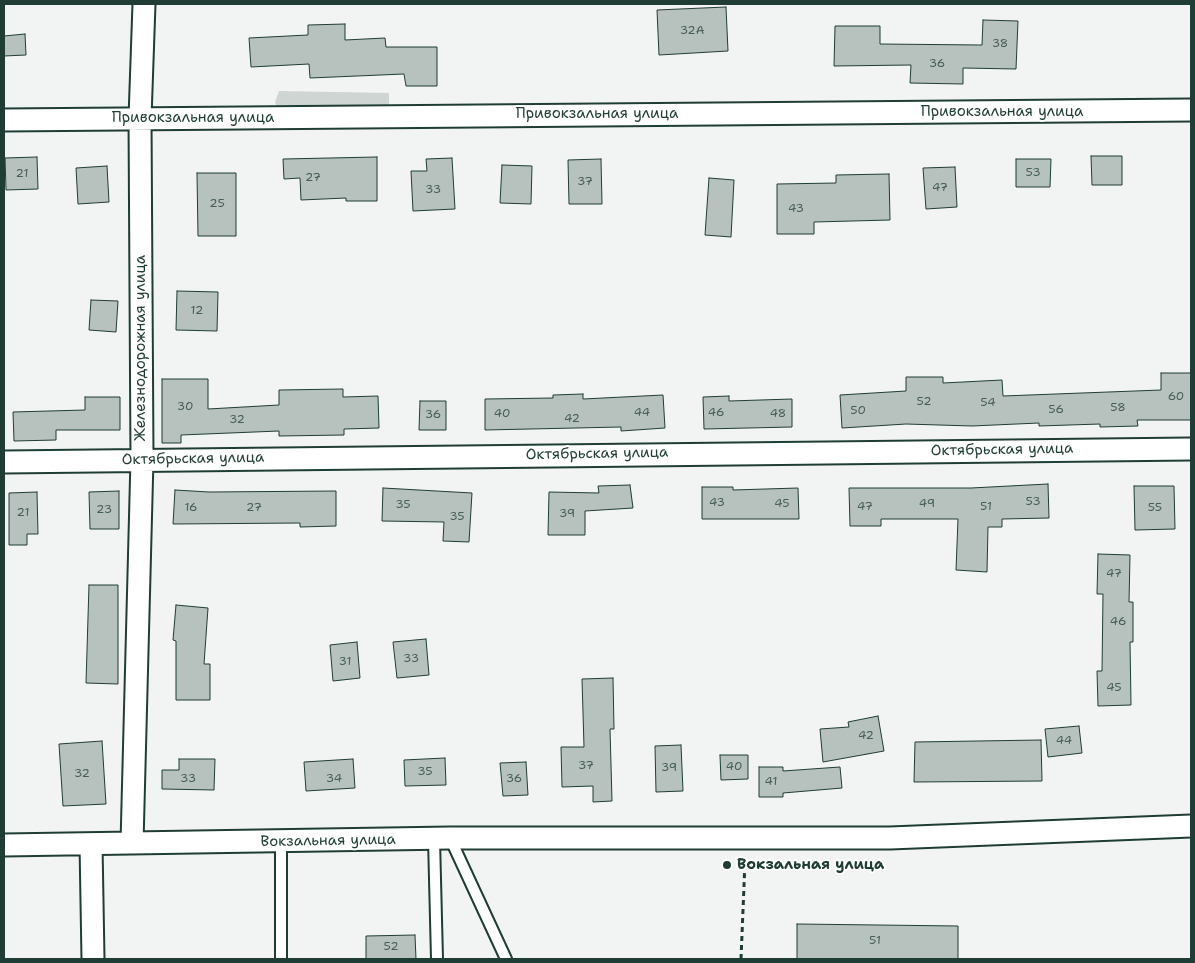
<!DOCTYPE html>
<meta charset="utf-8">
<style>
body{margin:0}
#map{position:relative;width:1195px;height:963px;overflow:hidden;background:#f2f3f3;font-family:"Shantell Sans",sans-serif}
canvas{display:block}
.frame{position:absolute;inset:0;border:5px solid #1f3d34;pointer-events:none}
</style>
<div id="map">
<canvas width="1195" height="963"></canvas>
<div class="frame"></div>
</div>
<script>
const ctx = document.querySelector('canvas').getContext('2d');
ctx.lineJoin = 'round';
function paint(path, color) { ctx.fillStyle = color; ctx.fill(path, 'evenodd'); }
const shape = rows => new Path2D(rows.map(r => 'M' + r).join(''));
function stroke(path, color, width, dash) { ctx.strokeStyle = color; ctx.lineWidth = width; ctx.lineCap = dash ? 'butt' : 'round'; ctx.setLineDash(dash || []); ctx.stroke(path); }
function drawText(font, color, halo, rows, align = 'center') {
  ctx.font = font + ' "Shantell Sans",sans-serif'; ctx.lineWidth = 4; ctx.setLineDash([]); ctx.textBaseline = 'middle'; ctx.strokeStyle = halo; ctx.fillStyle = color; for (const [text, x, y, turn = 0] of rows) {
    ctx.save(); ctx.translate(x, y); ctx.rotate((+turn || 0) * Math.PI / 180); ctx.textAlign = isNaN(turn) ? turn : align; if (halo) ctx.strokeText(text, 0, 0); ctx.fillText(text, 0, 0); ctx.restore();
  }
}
const green = shape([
 [279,91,389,93,389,116,279,114,275,102]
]);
const building = shape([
 [726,7,728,51,659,55,657,10,726,7],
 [983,20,1018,21,1016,69,963,68,963,84,910,83,911,65,834,66,835,26,880,26,880,44,982,45,983,20],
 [345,24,345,40,385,38,386,47,437,47,437,86,406,86,404,74,310,78,309,64,251,67,249,38,308,35,308,25,345,24],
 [25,34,26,55,4,56,4,36,25,34],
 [1091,156,1122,156,1122,185,1092,185,1091,156],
 [37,157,38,189,6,190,5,158,37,157],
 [377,157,377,201,346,201,346,198,301,200,300,178,284,179,283,159,377,157],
 [452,158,455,209,413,211,411,171,427,171,426,159,452,158],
 [601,159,602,204,569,204,568,160,601,159],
 [1016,159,1051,159,1050,187,1016,187,1016,159],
 [502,165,532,166,531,204,500,203,502,165],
 [107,166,109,202,78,204,76,168,107,166],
 [955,167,957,207,926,209,923,168,955,167],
 [197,173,236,173,236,236,198,236,197,173],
 [889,174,890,220,814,222,814,234,777,234,777,184,836,183,836,175,889,174],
 [709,178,734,180,731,237,705,235,709,178],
 [177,291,218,292,217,331,176,330,177,291],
 [91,300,118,301,116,332,89,330,91,300],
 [1161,373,1191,373,1191,420,1137,420,1138,426,1100,427,1100,424,1039,426,1039,423,972,426,906,424,842,428,840,395,906,391,906,377,943,377,943,383,1002,380,1003,396,1161,390,1161,373],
 [162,379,208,379,208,409,279,405,279,390,343,389,343,397,378,396,379,428,344,429,344,435,279,436,279,431,181,435,181,443,162,443,162,379],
 [583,394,583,399,663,395,665,428,621,431,621,427,485,430,485,399,553,398,553,395,583,394],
 [729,396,729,401,792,399,792,427,704,429,703,397,729,396],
 [85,397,120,397,120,430,56,430,56,440,14,441,13,412,85,410,85,397],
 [420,401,446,401,446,430,419,430,420,401],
 [1048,484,1049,518,1002,519,1002,527,988,527,987,572,956,570,958,519,881,519,881,526,850,526,849,488,971,488,1048,484],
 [630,485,633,508,585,511,585,535,548,535,549,492,599,493,598,486,630,485],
 [1134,486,1174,486,1175,529,1135,530,1134,486],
 [702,487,733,487,733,490,798,488,799,519,702,519,702,487],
 [383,488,472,493,469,542,443,541,444,522,382,521,383,488],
 [175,490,209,492,336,491,336,526,300,527,300,523,173,524,175,490],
 [119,491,119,529,90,529,89,492,119,491],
 [37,492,38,534,27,534,27,545,9,545,9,493,37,492],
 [1098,554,1130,555,1129,602,1133,602,1133,642,1130,642,1131,705,1098,706,1097,671,1102,671,1103,594,1097,594,1098,554],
 [89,585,118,585,118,684,86,683,89,585],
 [176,605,208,608,204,664,210,664,210,700,176,700,176,641,173,640,176,605],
 [426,639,429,675,397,678,393,642,426,639],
 [357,642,360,678,333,681,330,645,357,642],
 [613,678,614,729,610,729,612,801,593,802,593,786,562,787,561,747,584,747,582,679,613,678],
 [878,716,884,751,823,762,820,729,849,727,848,722,878,716],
 [1079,726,1082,753,1048,757,1045,729,1079,726],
 [1041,740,1042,781,914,782,915,742,1041,740],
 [102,741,106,804,63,806,59,744,102,741],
 [681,745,683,791,656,792,655,746,681,745],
 [720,755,748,755,748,779,721,780,720,755],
 [445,758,446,785,405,786,404,760,445,758],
 [179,759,215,759,214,790,162,789,162,770,179,770,179,759],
 [353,759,355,788,306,791,304,762,353,759],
 [526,762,528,795,503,796,500,763,526,762],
 [759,767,783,767,783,771,840,767,842,788,783,793,783,797,759,797,759,767],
 [797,924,958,926,958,959,797,959,797,924],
 [415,935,416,959,366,959,366,936,415,935]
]);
const path = shape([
 [741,959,745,861]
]);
const lane = shape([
 [450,838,506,959],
 [434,839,437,959],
 [281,959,281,841]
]);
const street = shape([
 [4,120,1191,110],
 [4,462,1191,449],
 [132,843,142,459,140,118,144,4],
 [91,844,93,959],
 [4,845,450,838,890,838,1191,826]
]);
const markers = [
 [727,865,5,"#1f3d34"]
];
const numberNames = [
 ["32А",692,31],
 ["38",1000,44],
 ["36",937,64],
 ["53",1033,173],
 ["21",22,174],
 ["27",313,178],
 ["37",585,182],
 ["47",940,188],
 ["33",433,190],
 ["25",217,204],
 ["43",796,209],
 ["12",197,311],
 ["60",1176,397],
 ["52",924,402],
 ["54",988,403],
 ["30",185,407],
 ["58",1118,408],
 ["56",1056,410],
 ["50",858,411],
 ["44",642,413],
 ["46",716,413],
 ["40",502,414],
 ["48",778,414],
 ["36",433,415],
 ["42",572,419],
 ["32",237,420],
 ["53",1033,502],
 ["43",717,503],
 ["45",782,504],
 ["49",927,504],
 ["35",403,505],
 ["47",865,507],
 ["51",986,507],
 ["16",191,508],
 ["27",254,508],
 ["55",1155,508],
 ["23",104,510],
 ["21",23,513],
 ["39",567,514],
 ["35",457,517],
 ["47",1114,574],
 ["46",1118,622],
 ["33",411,659],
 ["31",345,662],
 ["45",1114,688],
 ["42",866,736],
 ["44",1064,741],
 ["37",586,766],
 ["40",734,767],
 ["39",669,768],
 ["35",425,772],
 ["32",82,774],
 ["33",188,779],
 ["34",334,779],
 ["36",514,779],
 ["41",771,782],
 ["51",875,941],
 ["52",391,947]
];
const streetNames = [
 ["Привокзальная улица",1002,112],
 ["Привокзальная улица",597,114],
 ["Привокзальная улица",193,118],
 ["Железнодорожная улица",141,348,-90],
 ["Октябрьская улица",1002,450,-1],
 ["Октябрьская улица",597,454,-1],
 ["Октябрьская улица",193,459,-1],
 ["Вокзальная улица",328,841,-1]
];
const poiNames = [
 ["Вокзальная улица",737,865]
];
paint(green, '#ced5d3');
paint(building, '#b7c1bd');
stroke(building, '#1f3d34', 1);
stroke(lane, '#1f3d34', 14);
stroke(street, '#1f3d34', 25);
stroke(path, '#1f3d34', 3, [5, 4]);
stroke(lane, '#fff', 10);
stroke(street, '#fff', 21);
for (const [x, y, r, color] of markers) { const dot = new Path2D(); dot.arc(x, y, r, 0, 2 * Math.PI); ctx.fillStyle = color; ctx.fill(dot); stroke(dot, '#fff', 2); }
drawText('12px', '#455e56', null, numberNames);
drawText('15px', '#1f3d34', '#fff', streetNames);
drawText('bold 15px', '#1f3d34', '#fff', poiNames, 'left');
</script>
